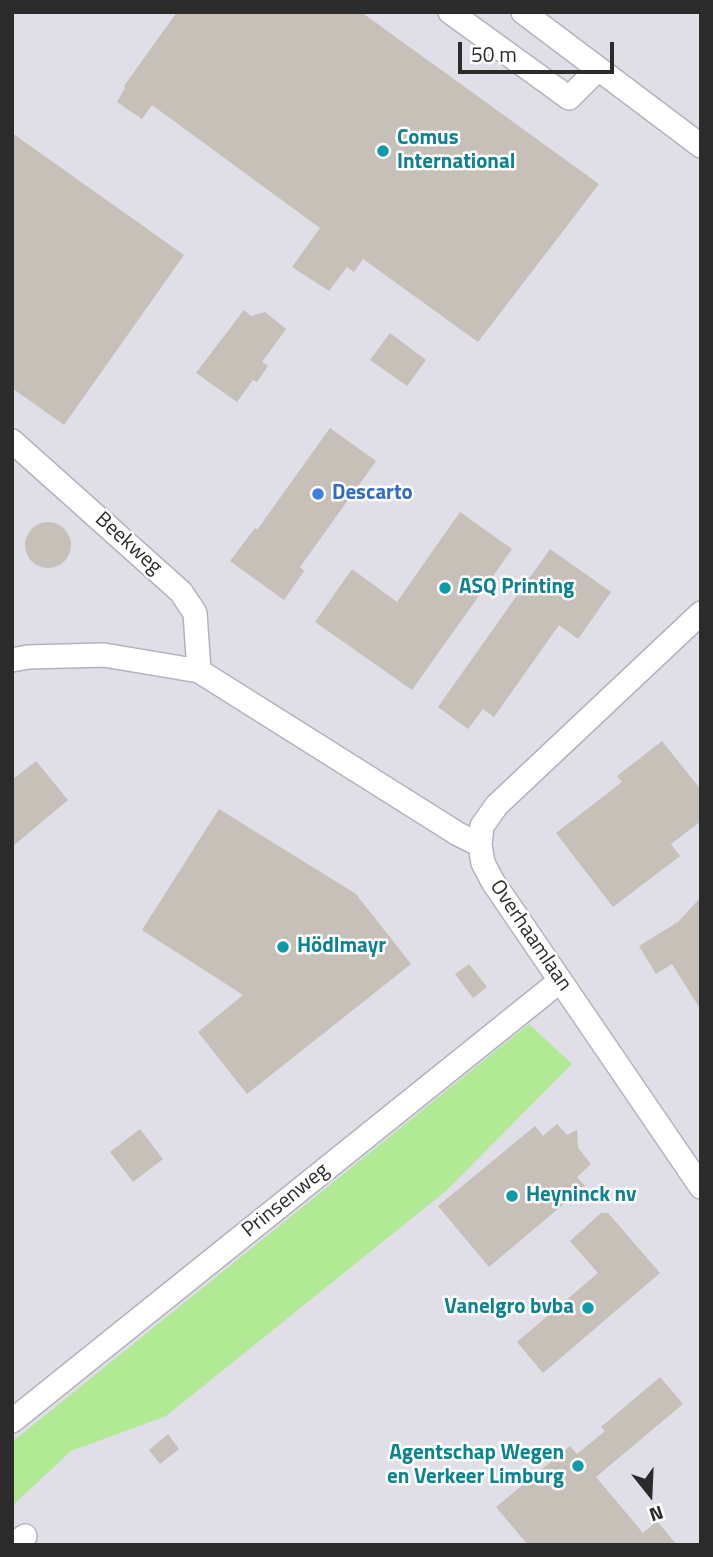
<!DOCTYPE html>
<meta charset="utf-8">
<style>
body{margin:0}
#map{position:relative;width:713px;height:1557px;overflow:hidden;background:#eee6dd;font-family:"Titillium Web",sans-serif}
canvas{display:block}
.frame{position:absolute;inset:0;border:14px solid #2b2b2b;pointer-events:none}
.north{position:absolute;left:615px;top:1459px;width:70px;height:70px;-webkit-text-stroke:5px #fff;paint-order:stroke;rotate:162deg;font-size:19px;font-weight:700;line-height:28px;text-align:center;color:#2b2b2b}
.north::after{content:'';display:block;margin:auto;width:24px;height:32px;background:#2b2b2b;clip-path:polygon(50% 0,100% 100%,50% 72%,0 100%)}
.scale{position:absolute;left:458px;top:42px;width:156px;height:32px;box-sizing:border-box;border:4px solid #2b2b2b;border-top:0;padding-left:9px;font-size:21px;line-height:24px;white-space:nowrap;color:#2b2b2b;-webkit-text-stroke:5px #fff;paint-order:stroke}
</style>
<div id="map">
<canvas width="713" height="1557"></canvas>
<div class="frame"></div>
<div class="north">N</div>
<div class="scale">50 m</div>
</div>
<script>
const ctx = document.querySelector('canvas').getContext('2d');
ctx.lineJoin = 'round';
function paint(path, color) { ctx.fillStyle = color; ctx.fill(path, 'evenodd'); }
const shape = rows => new Path2D(rows.map(r => 'M' + r).join(''));
function stroke(path, color, width, dash) { ctx.strokeStyle = color; ctx.lineWidth = width; ctx.lineCap = dash ? 'butt' : 'round'; ctx.setLineDash(dash || []); ctx.stroke(path); }
function drawText(font, color, halo, rows, align = 'center') {
  ctx.font = font + ' "Titillium Web",sans-serif'; ctx.lineWidth = 5; ctx.setLineDash([]); ctx.textBaseline = 'middle'; ctx.strokeStyle = halo; ctx.fillStyle = color; for (const [text, x, y, turn = 0] of rows) {
    ctx.save(); ctx.translate(x, y); ctx.rotate((+turn || 0) * Math.PI / 180); ctx.textAlign = isNaN(turn) ? turn : align; if (halo) ctx.strokeText(text, 0, 0); ctx.fillText(text, 0, 0); ctx.restore();
  }
}
const industrial = shape([
 [12,12,701,12,701,1545,12,1545]
]);
const green = shape([
 [529,1024,572,1064,447,1190,166,1416,71,1451,12,1506,12,1442]
]);
const building = shape([
 [177,12,361,12,599,184,478,342,363,259,354,272,347,267,329,291,292,267,320,228,152,105,142,119,117,102,125,88,124,86],
 [12,133,184,255,64,425,12,388],
 [244,310,251,316,265,312,286,329,262,362,268,366,257,382,253,380,237,402,196,373],
 [390,333,426,360,407,386,370,360],
 [330,428,376,461,300,567,304,571,284,600,230,561,255,528,257,530],
 [460,512,512,549,412,690,315,622,352,569,397,602],
 '25 545a23 23 0 1 1 46 0a23 23 0 1 1-46 0Z',
 [550,549,611,592,578,639,559,625,494,717,483,709,468,729,438,707],
 [662,741,701,790,701,821,671,844,680,856,613,907,556,833,622,782,617,776],
 [36,761,68,800,12,847,12,780],
 [219,809,356,894,411,964,247,1094,198,1032,243,995,142,930],
 [701,897,701,1010,672,964,656,974,639,946,678,922],
 [469,964,487,987,473,998,455,974],
 [557,1124,567,1135,577,1130,578,1148,591,1164,577,1177,585,1186,489,1267,438,1206,535,1126,543,1136],
 [140,1129,163,1159,133,1182,110,1152],
 [601,1213,608,1213,660,1273,543,1373,517,1342,598,1273,570,1241],
 [660,1377,683,1404,596,1477,643,1533,657,1521,677,1545,528,1545,496,1507,570,1446,577,1454,605,1431,601,1427],
 [168,1434,179,1449,160,1464,149,1450]
]);
const minor = shape([
 [450,12,569,98,598,69],
 [523,12,701,146],
 [12,441,181,592,195,613,199,671],
 [701,613,497,805,482,826,480,845,483,863,493,882,701,1187],
 [12,660,28,657,104,655,199,671,458,834,480,845],
 [12,1421,560,981],
 [13,1545,25,1536]
]);
const markers = [
 [383,151,7,"#0f9aa8"],
 [318,494,7,"#3f7fe0"],
 [445,588,7,"#0f9aa8"],
 [283,947,7,"#0f9aa8"],
 [512,1196,7,"#0f9aa8"],
 [588,1308,7,"#0f9aa8"],
 [578,1466,7,"#0f9aa8"]
];
const cultureNames = [
 ["Comus",397,139],
 ["International",397,163],
 ["ASQ Printing",459,588],
 ["Hödlmayr",297,947],
 ["Heyninck nv",526,1196],
 ["Vanelgro bvba",574,1308,"right"],
 ["Agentschap Wegen",564,1454,"right"],
 ["en Verkeer Limburg",564,1478,"right"]
];
const shopNames = [
 ["Descarto",332,494]
];
const streetNames = [
 ["Beekweg",128,544,42],
 ["Overhaamlaan",530,936,56],
 ["Prinsenweg",286,1201,-39]
];
paint(industrial, '#e0dee6');
paint(green, '#b2e995');
paint(building, '#c6c0b8');
stroke(minor, '#b1b4c0', 26);
stroke(minor, '#fff', 23);
for (const [x, y, r, color] of markers) { const dot = new Path2D(); dot.arc(x, y, r, 0, 2 * Math.PI); ctx.fillStyle = color; ctx.fill(dot); stroke(dot, '#fff', 2.5); }
drawText('bold 21px', '#0d838f', '#fff', cultureNames, 'left');
drawText('bold 21px', '#366cbe', '#fff', shopNames, 'left');
drawText('21px', '#2b2b2b', '#fff', streetNames);
</script>
